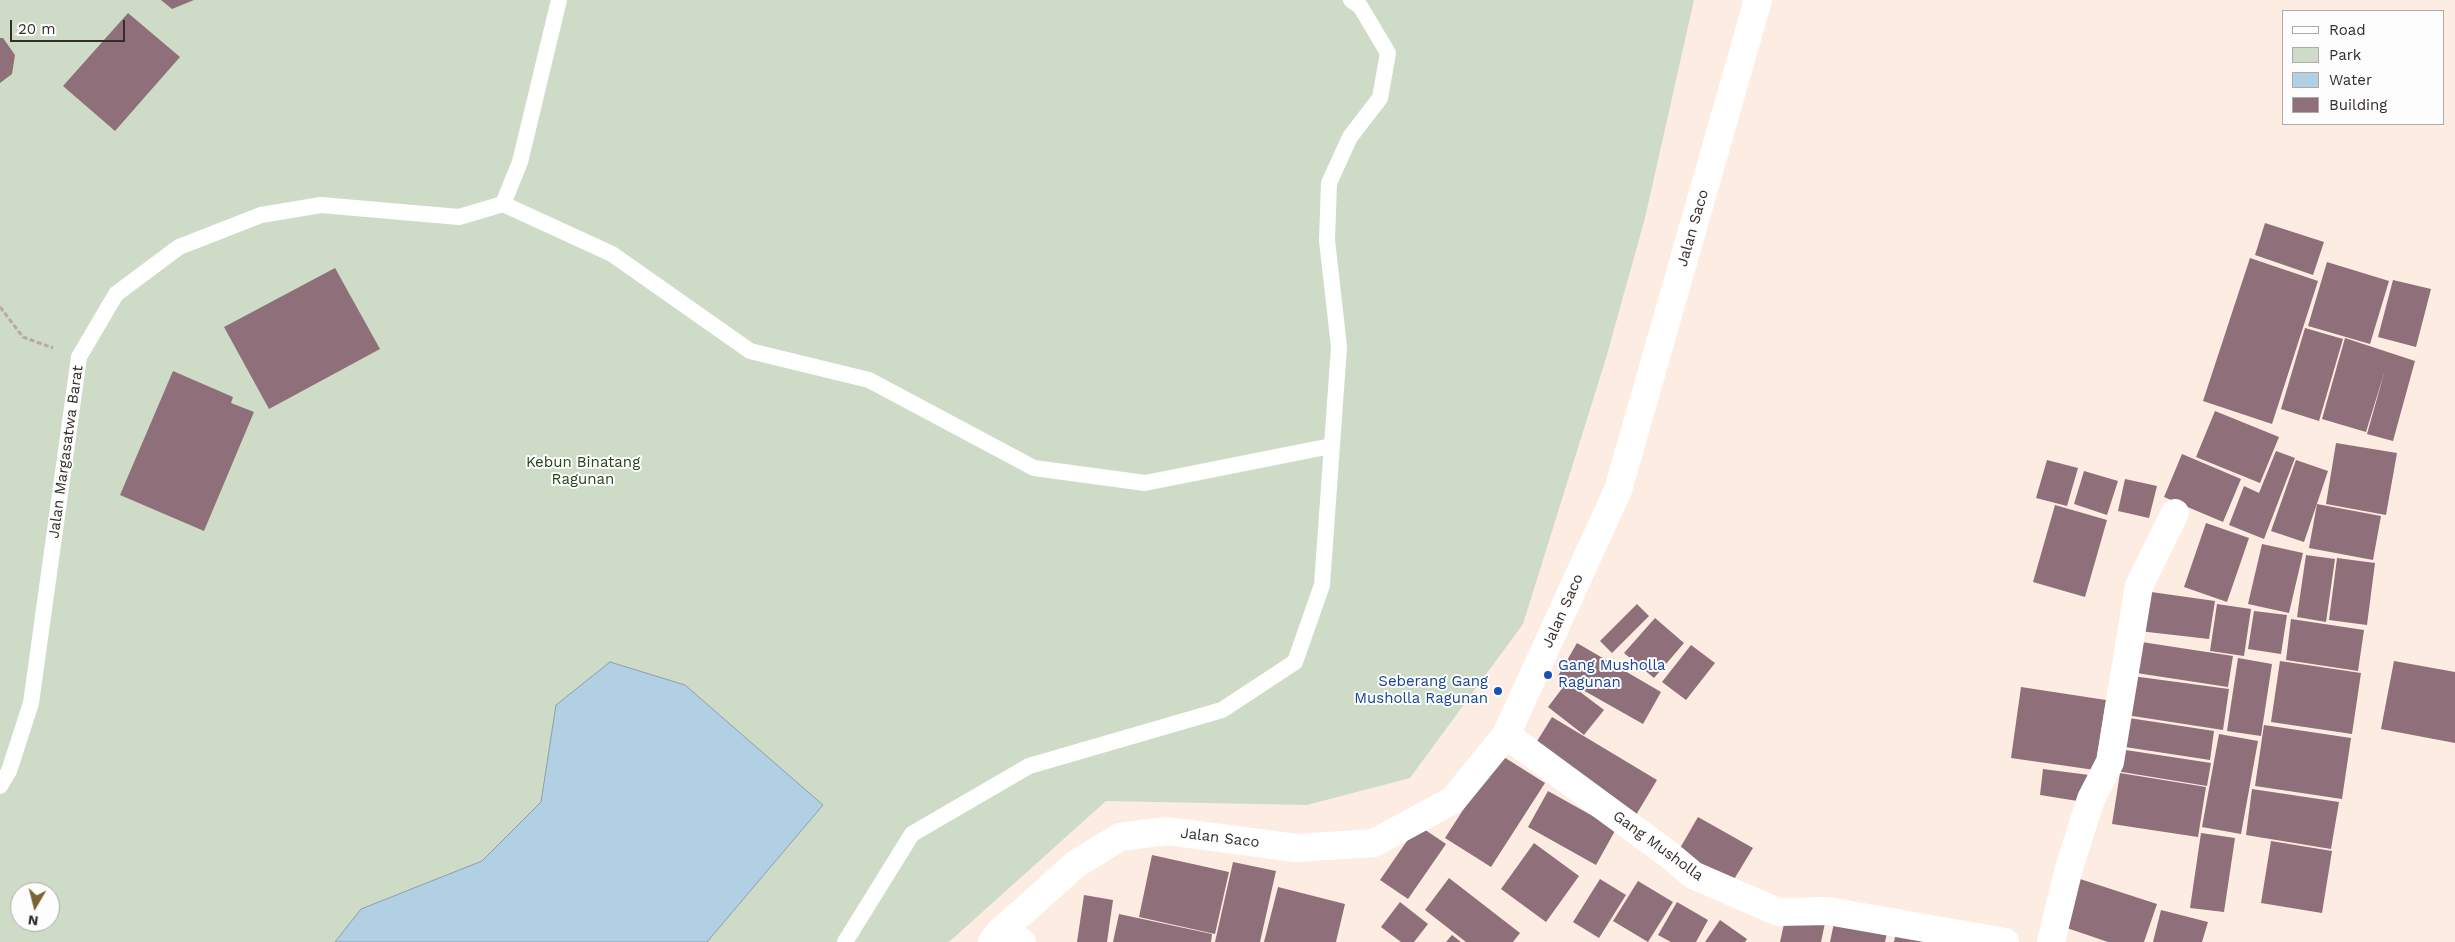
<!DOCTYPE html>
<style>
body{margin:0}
#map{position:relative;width:2455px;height:942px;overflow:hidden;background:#fdece1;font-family:"Work Sans",sans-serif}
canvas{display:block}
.legend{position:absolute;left:2282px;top:10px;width:162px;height:115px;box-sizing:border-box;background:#fdfdfd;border:1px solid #adaaa8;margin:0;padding:6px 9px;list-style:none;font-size:15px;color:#342d29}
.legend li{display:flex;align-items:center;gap:10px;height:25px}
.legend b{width:25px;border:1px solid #adaaa8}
.north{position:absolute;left:10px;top:882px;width:50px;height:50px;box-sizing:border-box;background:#fdfdfd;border:1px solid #adaaa8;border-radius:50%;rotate:188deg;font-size:14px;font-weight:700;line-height:20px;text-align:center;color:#342d29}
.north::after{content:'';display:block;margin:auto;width:18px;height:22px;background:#7d6334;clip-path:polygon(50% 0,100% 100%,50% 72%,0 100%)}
.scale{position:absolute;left:10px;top:20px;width:115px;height:22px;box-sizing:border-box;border:2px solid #342d29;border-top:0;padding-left:6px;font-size:15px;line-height:18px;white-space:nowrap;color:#342d29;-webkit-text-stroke:4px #fdfdfd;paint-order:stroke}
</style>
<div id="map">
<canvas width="2455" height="942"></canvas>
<ul class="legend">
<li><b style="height:6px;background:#fff"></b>Road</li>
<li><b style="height:14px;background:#cedcc7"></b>Park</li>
<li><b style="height:14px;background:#b1d0e4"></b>Water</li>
<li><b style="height:14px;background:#8f6f79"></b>Building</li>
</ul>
<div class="north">N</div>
<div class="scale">20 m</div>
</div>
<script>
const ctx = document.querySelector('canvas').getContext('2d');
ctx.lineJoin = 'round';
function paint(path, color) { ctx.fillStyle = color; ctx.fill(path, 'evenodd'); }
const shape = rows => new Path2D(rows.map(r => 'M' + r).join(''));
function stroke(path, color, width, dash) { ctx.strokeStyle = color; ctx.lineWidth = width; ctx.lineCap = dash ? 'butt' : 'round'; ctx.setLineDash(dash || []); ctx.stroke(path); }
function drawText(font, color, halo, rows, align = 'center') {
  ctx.font = font + ' "Work Sans",sans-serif'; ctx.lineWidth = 4; ctx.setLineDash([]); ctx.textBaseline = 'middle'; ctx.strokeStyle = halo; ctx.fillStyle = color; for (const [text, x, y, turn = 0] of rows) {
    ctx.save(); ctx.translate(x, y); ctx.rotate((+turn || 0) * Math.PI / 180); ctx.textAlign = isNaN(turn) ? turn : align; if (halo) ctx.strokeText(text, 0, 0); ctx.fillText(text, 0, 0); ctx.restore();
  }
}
const green = shape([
 [0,0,1694,0,1645,218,1606,358,1523,624,1410,778,1307,805,1106,801,949,942,0,942],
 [20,892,50,892,50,922,20,922]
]);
const water = shape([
 [610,662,685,685,823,805,707,942,335,942,361,909,482,861,541,802,556,705,610,662]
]);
const building = shape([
 [161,0,194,0,172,9],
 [128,13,180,57,115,131,63,86],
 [0,38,3,38,15,55,12,74,0,83],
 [2265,223,2324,242,2313,275,2255,255],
 [2250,258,2318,281,2272,424,2203,401],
 [2327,262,2389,281,2370,344,2308,326],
 [335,268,380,349,269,409,224,327],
 [2393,280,2431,289,2416,347,2378,337],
 [2305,328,2343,339,2319,421,2281,409],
 [2345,338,2415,361,2393,441,2367,434,2385,370,2366,432,2322,419],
 [173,371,233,397,231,403,254,412,204,531,120,495],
 [2215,411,2279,437,2260,483,2196,457],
 [2336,443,2397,453,2386,515,2326,504],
 [2276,451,2295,458,2264,539,2229,525,2244,486,2259,493],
 [2182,454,2241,479,2223,522,2164,497],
 [2047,460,2078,468,2067,506,2036,498],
 [2296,460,2328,471,2304,542,2271,531],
 [2084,471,2118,481,2107,515,2074,504],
 [2125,479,2157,486,2149,518,2118,511],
 [2317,504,2381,516,2373,560,2309,548],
 [2055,505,2107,520,2085,597,2033,582],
 [2206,523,2249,538,2227,602,2184,587],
 [2262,544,2303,553,2289,613,2248,604],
 [2306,555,2335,559,2326,622,2297,617],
 [2337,558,2375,563,2367,625,2329,620],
 [2144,591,2215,601,2209,639,2139,631],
 [1637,604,1649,616,1612,653,1600,641],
 [2217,604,2251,609,2244,656,2210,651],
 [2254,611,2287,615,2281,654,2248,649],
 [1655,618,1684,643,1654,678,1624,653],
 [2291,619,2364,630,2358,671,2286,660],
 [2135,641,2233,656,2228,687,2130,672],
 [1577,643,1661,692,1643,724,1558,676],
 [1691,645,1715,663,1686,700,1662,682],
 [2238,658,2272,664,2261,736,2227,731],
 [2280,661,2361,673,2352,734,2271,722],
 [2394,661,2455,672,2455,743,2381,729],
 [2132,676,2229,689,2223,730,2126,715],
 [1567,682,1604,710,1584,735,1548,707],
 [2021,687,2106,700,2095,770,2011,758],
 [1552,717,1657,780,1636,815,1531,751],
 [2129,718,2214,731,2210,760,2125,747],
 [2264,725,2351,738,2342,799,2255,786],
 [2219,734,2258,741,2241,834,2202,827],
 [2119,749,2211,763,2207,786,2116,771],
 [1499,754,1545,783,1491,867,1445,838],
 [2043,769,2089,775,2084,802,2040,795],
 [2120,773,2206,787,2198,837,2112,824],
 [2252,789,2339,802,2331,849,2246,835],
 [1548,791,1616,829,1596,865,1528,827],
 [1698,817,1753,848,1730,886,1676,855],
 [1418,825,1446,844,1408,899,1380,880],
 [2201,833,2235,838,2224,912,2190,908],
 [2271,841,2332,851,2322,913,2261,903],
 [1534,843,1579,876,1546,922,1501,889],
 [1152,855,1229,872,1215,934,1139,917],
 [1233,862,1276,871,1260,942,1215,942],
 [1449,878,1520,933,1513,942,1466,942,1425,910],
 [2077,878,2157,904,2144,942,2108,942,2061,926],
 [1600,879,1626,895,1599,938,1573,922],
 [1638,881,1673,902,1648,942,1613,921],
 [1278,887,1345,904,1336,942,1264,942],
 [1084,895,1113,900,1107,942,1077,942],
 [1400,902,1428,924,1414,942,1401,942,1381,927],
 [1677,902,1708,920,1696,942,1671,942,1658,935],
 [2161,910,2208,922,2202,942,2153,942],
 [1119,914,1212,934,1211,942,1113,942],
 [1786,915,1825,923,1821,942,1780,942],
 [1720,920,1747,939,1745,942,1705,942],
 [1834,923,1887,933,1885,942,1830,942],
 [1898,923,1926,929,1924,942,1894,942],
 [1452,935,1461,942,1446,942]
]);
const path = shape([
 [0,307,23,337,53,348]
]);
const service = shape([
 [503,204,612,254,750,351,869,380,1034,468,1145,483,1331,446],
 [0,786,9,771,31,703,79,357,116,294,179,247,261,215,321,205,459,217,503,204,520,162,559,0],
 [845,942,912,834,1029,766,1222,710,1295,662,1322,585,1339,347,1327,240,1329,183,1350,137,1380,98,1388,53,1360,6,1351,0]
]);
const minor = shape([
 [1506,735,1668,854,1693,875,1778,912,1828,911,2005,942],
 [999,933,1022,942],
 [2051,942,2069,868,2091,799,2110,762,2139,586,2175,513]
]);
const secondary = shape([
 [992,942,999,933,1076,864,1120,837,1167,831,1296,848,1374,843,1453,800,1506,735,1618,490,1758,0]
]);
const markers = [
 [1548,675,5,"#1a4fb4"],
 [1498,691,5,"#1a4fb4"]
];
const streetNames = [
 ["Jalan Saco",1693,228,-74],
 ["Jalan Margasatwa Barat",66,452,-82],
 ["Jalan Saco",1563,611,-66],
 ["Jalan Saco",1220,838,7],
 ["Gang Musholla",1658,846,36]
];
const parkNames = [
 ["Kebun Binatang",583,463],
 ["Ragunan",583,480]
];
const transitNames = [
 ["Gang Musholla",1558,666],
 ["Ragunan",1558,683],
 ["Seberang Gang",1488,682,"right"],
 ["Musholla Ragunan",1488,699,"right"]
];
paint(green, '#cedcc7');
paint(water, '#b1d0e4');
stroke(water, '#8c9fac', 1);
paint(building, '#8f6f79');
stroke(path, '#b8aaa2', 3, [5, 2.5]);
stroke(service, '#fff', 16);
stroke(minor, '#fff', 28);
stroke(secondary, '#fff', 28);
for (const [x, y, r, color] of markers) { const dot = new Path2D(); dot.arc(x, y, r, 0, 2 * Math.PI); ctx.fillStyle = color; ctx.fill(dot); stroke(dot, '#fdfdfd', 2); }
drawText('15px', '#342d29', '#fdfdfd', streetNames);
drawText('15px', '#284219', '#fdfdfd', parkNames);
drawText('15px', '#164399', '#fdfdfd', transitNames, 'left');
</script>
